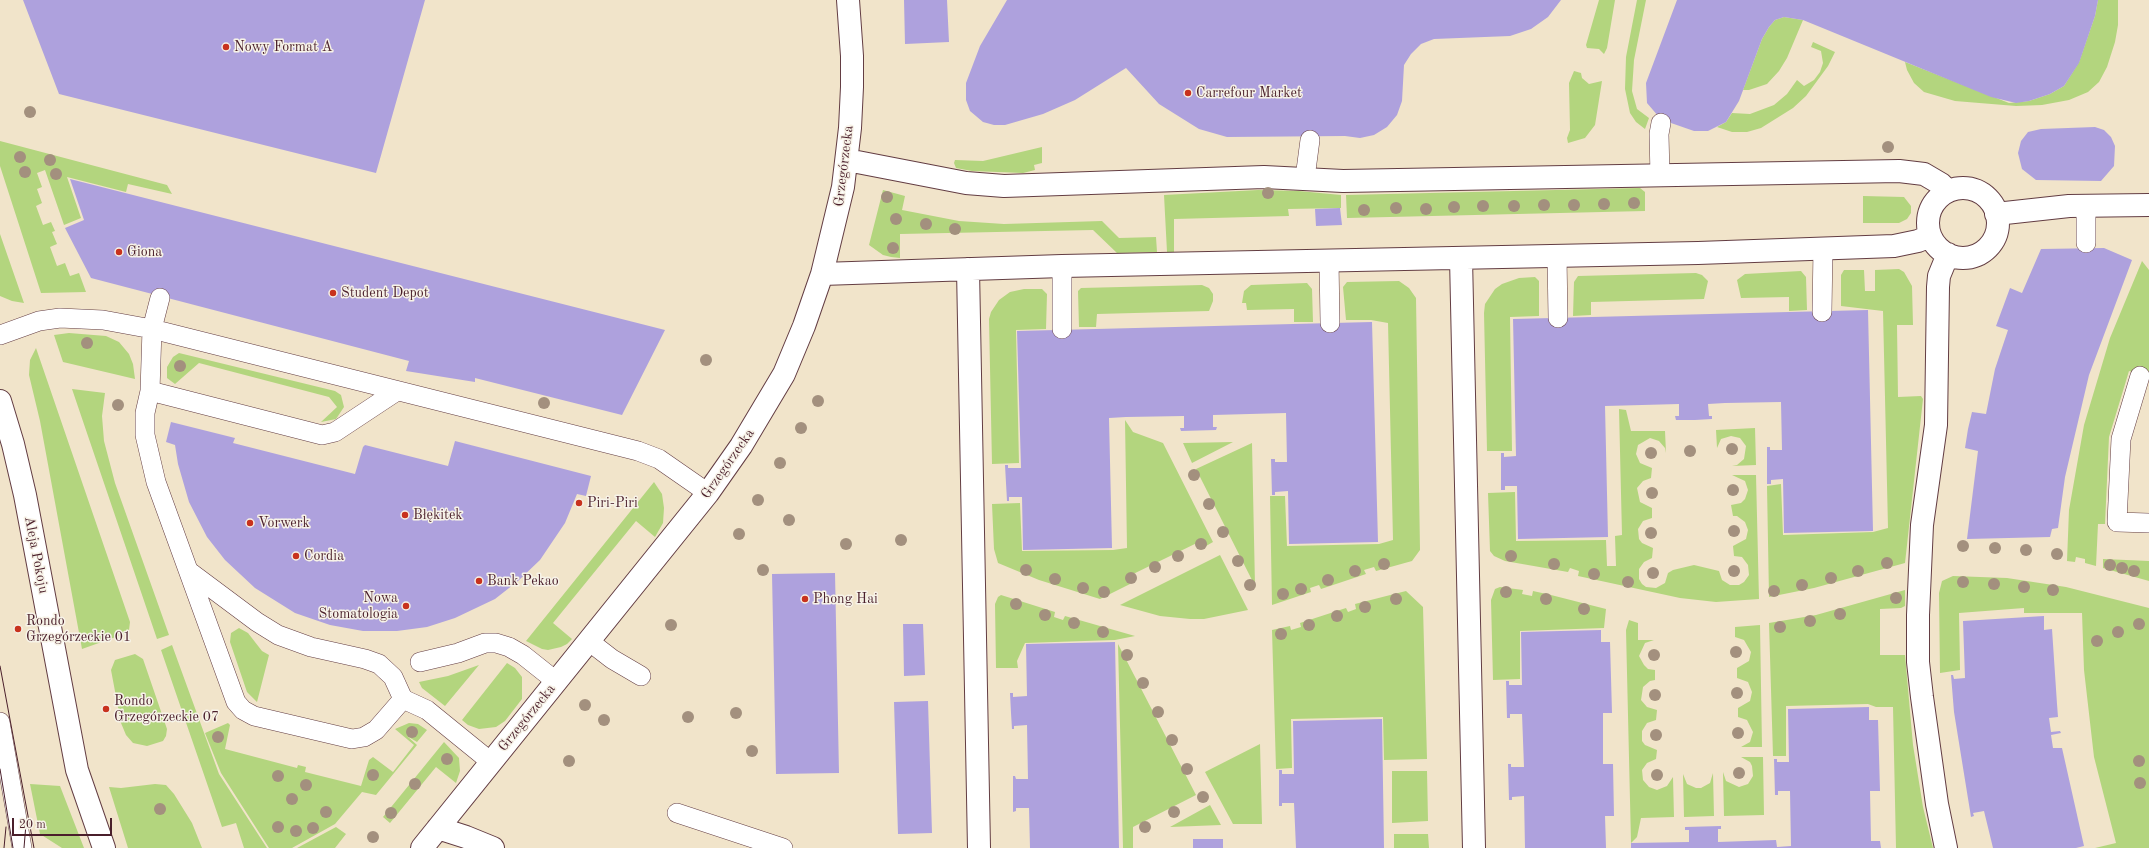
<!DOCTYPE html>
<meta charset="utf-8">
<style>
body{margin:0}
#map{position:relative;width:2149px;height:848px;overflow:hidden;background:#f1e4ca;font-family:"Old Standard TT",serif}
canvas{display:block}
.scale{position:absolute;left:12px;top:818px;width:100px;height:18px;box-sizing:border-box;border:2px solid #4a1f2b;border-top:0;padding-left:5px;font-size:12px;line-height:14px;white-space:nowrap;color:#4a1f2b;-webkit-text-stroke:3px #f7f3e8;paint-order:stroke}
</style>
<div id="map">
<canvas width="2149" height="848"></canvas>
<div class="scale">20 m</div>
</div>
<script>
const ctx = document.querySelector('canvas').getContext('2d');
ctx.lineJoin = 'round';
function paint(path, color) { ctx.fillStyle = color; ctx.fill(path, 'evenodd'); }
const shape = rows => new Path2D(rows.map(r => 'M' + r).join(''));
function stroke(path, color, width, dash) { ctx.strokeStyle = color; ctx.lineWidth = width; ctx.lineCap = dash ? 'butt' : 'round'; ctx.setLineDash(dash || []); ctx.stroke(path); }
function drawText(font, color, halo, rows, align = 'center') {
  ctx.font = font + ' "Old Standard TT",serif'; ctx.lineWidth = 3; ctx.setLineDash([]); ctx.textBaseline = 'middle'; ctx.strokeStyle = halo; ctx.fillStyle = color; for (const [text, x, y, turn = 0] of rows) {
    ctx.save(); ctx.translate(x, y); ctx.rotate((+turn || 0) * Math.PI / 180); ctx.textAlign = isNaN(turn) ? turn : align; if (halo) ctx.strokeText(text, 0, 0); ctx.fillText(text, 0, 0); ctx.restore();
  }
}
const green = shape([
 [1599,0,1615,0,1607,48,1604,54,1599,49,1587,48,1586,45],
 [1637,0,1646,0,1634,60,1632,91,1637,109,1649,118,1645,129,1636,122,1630,113,1625,89,1626,57],
 [2098,0,2118,0,2118,25,2115,42,2107,67,2099,82,2088,92,2069,100,2042,105,2016,106,1955,101,1924,92,1914,83,1907,70,1905,62,2009,103,2029,101,2050,94,2064,86,2079,62,2095,16],
 [1784,17,1803,20,1787,58,1779,71,1767,84,1749,90,1743,90,1762,39,1769,27,1775,20],
 [1813,42,1835,52,1828,66,1806,96,1793,108,1761,128,1747,132,1732,132,1717,127,1726,122,1732,113,1750,114,1774,105,1787,94,1797,80,1804,86,1814,80,1820,72,1823,63,1821,51,1811,47],
 [1574,71,1581,73,1582,78,1589,84,1602,81,1595,125,1585,138,1568,143,1567,138,1570,130,1569,83],
 [0,141,167,185,172,194,128,184,126,192,67,177,81,218,64,225,45,170,37,173,42,187,37,189,42,203,36,206,43,225,51,222,55,231,52,232,57,244,50,247,57,266,65,263,70,276,79,273,86,292,41,293,0,166],
 [1042,147,1042,163,1034,165,1035,170,1023,173,972,171,956,168,954,163,955,160,983,161],
 [1640,188,1645,192,1645,211,1347,218,1346,195],
 [883,190,905,196,902,210,959,221,1004,224,1102,221,1119,238,1156,237,1157,252,1117,253,1093,230,900,234,900,258,891,257,883,255,869,245],
 [1258,190,1299,191,1341,195,1341,208,1288,209,1289,216,1174,219,1174,252,1167,252,1164,195],
 [1863,196,1904,197,1911,206,1911,213,1907,219,1899,223,1863,223],
 [0,234,24,303,12,301,0,296],
 [2142,261,2149,270,2149,377,2129,371,2109,437,2105,524,2098,524,2096,566,2085,563,2085,559,2076,557,2075,562,2067,561,2069,510,2084,425,2110,338],
 [1899,269,1904,272,1912,286,1913,325,1897,325,1898,397,1921,396,1923,399,1905,563,1814,588,1769,597,1767,486,1781,484,1783,535,1873,532,1888,528,1883,311,1841,306,1841,275,1844,270,1864,270,1865,291,1875,291,1875,270],
 [1801,271,1806,277,1807,310,1789,311,1789,297,1741,298,1737,280,1745,274],
 [1696,273,1702,275,1708,281,1704,299,1591,302,1591,315,1573,316,1574,282,1578,276],
 [1535,277,1539,281,1539,316,1510,317,1512,451,1487,451,1484,313,1485,304,1495,289,1502,284,1519,278],
 [1399,281,1409,288,1416,298,1420,550,1412,561,1376,571,1374,567,1364,570,1366,574,1321,589,1319,585,1310,588,1311,592,1272,605,1270,496,1285,496,1287,546,1379,544,1393,540,1388,323,1371,320,1346,320,1343,287,1347,282],
 [1307,283,1312,289,1313,322,1294,322,1294,309,1247,310,1246,303,1242,303,1244,291,1251,285],
 [1202,285,1209,288,1213,294,1213,301,1209,311,1097,314,1096,327,1079,327,1078,291,1081,288],
 [1024,289,1042,289,1047,294,1046,329,1016,330,1019,463,992,464,989,319,991,312,999,300,1010,292],
 [69,333,106,336,119,342,129,354,133,364,135,379,63,362,54,335],
 [36,348,130,622,129,630,124,634,82,649,40,421,29,375,30,360],
 [179,353,335,391,341,395,344,407,336,419,321,422,337,407,329,397,199,363,175,384,167,378,167,367,173,357],
 [72,389,105,393,102,416,104,441,115,483,169,635,157,639],
 [1619,409,1626,410,1631,431,1665,431,1666,453,1665,448,1659,441,1650,438,1638,445,1636,454,1640,463,1652,468,1651,478,1643,481,1637,488,1640,502,1652,508,1652,518,1643,521,1638,529,1639,539,1642,543,1653,548,1652,558,1644,562,1639,569,1639,579,1642,584,1646,587,1656,588,1665,583,1668,573,1673,570,1694,565,1719,571,1722,580,1730,585,1739,585,1744,582,1749,575,1748,565,1742,557,1734,556,1733,546,1746,539,1748,530,1745,522,1737,516,1733,516,1731,505,1741,503,1745,499,1748,490,1745,481,1732,475,1756,475,1759,599,1716,602,1680,598,1578,576,1579,571,1570,568,1568,572,1505,561,1494,556,1490,551,1488,493,1515,492,1516,541,1606,540,1607,566,1616,566,1615,536,1622,535],
 [1125,420,1133,432,1163,443,1213,542,1206,546,1203,540,1127,577,1130,584,1100,599,1039,580,998,563,994,549,992,504,1020,503,1022,551,1113,550,1127,548],
 [1755,428,1756,465,1732,466,1737,465,1744,459,1746,446,1740,438,1731,436,1721,439,1717,448,1716,430],
 [1233,442,1192,463,1183,443],
 [1252,443,1255,586,1196,469],
 [654,482,662,494,664,508,663,523,655,537,636,521,553,623,572,639,567,644,561,647,548,650,542,649,526,641],
 [1220,555,1248,610,1204,619,1190,619,1160,616,1120,605],
 [2103,559,2149,561,2149,581,2103,568],
 [1953,576,2007,578,2066,587,2149,608,2149,848,2095,848,2116,843,2094,757,2084,670,2082,613,2024,613,2024,608,1959,613,1960,670,1940,673,1939,593,1942,581],
 [1500,587,1523,590,1522,594,1532,596,1533,591,1551,595,1606,609,1604,628,1520,631,1520,679,1493,680,1491,600,1495,589],
 [1905,590,1905,606,1901,608,1880,609,1880,655,1905,655,1913,745,1923,807,1933,848,1896,848,1893,707,1876,707,1868,704,1786,706,1786,756,1773,756,1769,623,1816,615],
 [1406,591,1423,607,1427,759,1384,760,1383,717,1291,719,1292,768,1276,769,1272,630,1290,626,1291,630,1301,627,1300,623,1346,608,1348,612,1356,609,1355,604],
 [1001,595,1055,612,1054,617,1063,620,1065,616,1135,636,1115,640,1025,643,1017,661,1018,668,996,668,995,604,998,597],
 [1629,620,1638,623,1638,640,1654,640,1645,643,1639,656,1644,665,1648,669,1655,670,1655,680,1650,681,1643,687,1641,700,1647,707,1657,710,1656,720,1647,723,1642,731,1642,741,1645,745,1657,750,1656,759,1647,763,1642,770,1643,780,1649,787,1657,790,1667,786,1673,777,1674,817,1641,818,1637,837,1631,843,1626,630],
 [1760,625,1762,747,1741,747,1750,742,1753,732,1747,720,1738,717,1738,708,1750,701,1752,692,1748,682,1737,678,1737,668,1749,661,1751,652,1744,640,1735,637,1735,627],
 [239,628,248,633,262,651,269,655,257,702,247,692,230,642,231,633],
 [1118,644,1196,795,1133,827,1133,848,1123,848],
 [172,645,219,774,267,848,244,848,236,823,222,827,161,650],
 [135,654,143,659,167,729,166,736,163,741,147,746,133,743,126,735,121,723,111,670,115,660],
 [507,663,515,668,522,677,522,699,505,721,496,727,479,729,468,725,462,720],
 [479,665,445,706,422,688,419,682,448,676],
 [228,723,230,725,225,749,297,768,298,765,306,767,305,772,361,786,369,760,373,757,393,772,414,745,395,729,409,723,418,724,427,730,417,742,407,736,417,745,376,795,362,792,335,824,292,848,269,848,221,773,205,733],
 [444,742,459,758,460,771,456,783,436,767,390,823,383,817],
 [1260,744,1262,824,1233,824,1205,772],
 [1741,757,1763,757,1764,815,1724,816,1723,772,1726,781,1739,787,1748,784,1753,776,1752,766,1750,762],
 [1427,771,1428,821,1392,823,1392,771],
 [1713,773,1714,816,1684,817,1683,774,1687,784,1696,788,1701,788,1710,783],
 [30,784,60,786,84,848,62,848,40,834],
 [155,784,166,785,174,794,192,823,202,848,128,848,109,787,121,788],
 [1210,805,1221,825,1170,827],
 [336,827,346,834,335,848,297,848],
 [1394,834,1428,834,1429,848,1394,848]
]);
const building = shape([
 [23,0,425,0,376,173,59,94],
 [904,0,947,0,949,42,905,44],
 [1007,0,1561,0,1548,17,1531,29,1510,36,1434,39,1421,44,1411,54,1404,65,1402,101,1397,115,1387,127,1374,135,1360,138,1345,136,1227,137,1199,129,1159,104,1126,68,1075,100,1043,114,1005,125,994,125,983,122,970,111,966,100,966,83,980,46],
 [1677,0,2098,0,2095,16,2079,63,2064,86,2050,94,2029,101,2016,103,1991,97,1803,20,1784,17,1775,20,1769,27,1762,39,1739,101,1726,122,1708,131,1694,131,1671,123,1659,117,1647,103,1646,83],
 [2095,127,2104,130,2111,137,2115,146,2114,166,2101,181,2036,180,2022,169,2018,153,2021,141,2028,132,2041,129],
 [70,179,665,330,622,415,475,378,475,382,406,371,409,361,91,278,65,228,84,220],
 [1340,208,1342,225,1316,226,1315,209],
 [2104,248,2132,260,2089,375,2065,477,2058,528,2052,529,2050,537,1967,539,1978,451,1965,448,1968,429,1972,412,1986,414,1995,369,2008,330,1996,326,2010,288,2022,293,2041,249],
 [1868,310,1873,531,1784,533,1783,479,1771,480,1771,484,1767,484,1767,447,1770,447,1770,450,1782,450,1781,402,1725,403,1708,404,1709,416,1712,416,1712,419,1695,420,1676,420,1675,416,1679,416,1679,404,1605,406,1608,537,1518,539,1517,486,1505,486,1505,490,1501,490,1501,453,1504,453,1504,457,1516,456,1513,319],
 [1372,322,1378,542,1289,544,1288,491,1275,492,1275,495,1272,495,1271,459,1275,459,1275,462,1287,462,1286,413,1213,415,1213,427,1217,427,1216,430,1181,431,1180,428,1184,428,1184,416,1126,417,1109,418,1112,548,1023,550,1022,497,1009,497,1009,501,1007,501,1005,465,1008,465,1008,468,1021,468,1017,331],
 [171,422,235,438,233,443,355,474,363,447,365,445,448,466,455,441,591,476,586,496,577,494,565,523,540,560,518,581,495,599,455,618,427,627,397,631,363,631,330,625,295,613,255,588,225,560,207,537,189,502,178,464,175,445,166,442],
 [835,573,839,773,776,774,772,574],
 [2044,616,2044,630,2052,629,2057,704,2058,717,2049,718,2051,732,2060,731,2061,733,2051,735,2053,748,2062,748,2084,846,2076,848,1993,848,1984,811,1973,813,1974,816,1971,817,1954,712,1951,675,1953,675,1954,679,1965,678,1963,621],
 [903,624,923,624,925,675,904,676],
 [1601,630,1601,642,1610,642,1612,713,1603,713,1603,764,1613,764,1614,816,1605,816,1606,848,1525,848,1524,796,1512,797,1512,800,1509,800,1508,764,1511,764,1511,767,1524,767,1522,714,1510,714,1510,718,1507,718,1506,681,1509,681,1509,685,1522,685,1521,632],
 [1115,642,1119,848,1030,848,1029,808,1016,808,1016,811,1013,812,1013,776,1015,776,1016,779,1028,779,1027,725,1014,726,1014,729,1012,729,1011,713,1010,693,1013,693,1013,697,1027,696,1026,644],
 [928,701,932,833,898,834,894,702],
 [1869,707,1869,720,1878,720,1880,791,1870,791,1871,841,1880,841,1881,848,1631,848,1631,843,1689,842,1689,830,1685,830,1685,827,1721,826,1721,829,1718,829,1718,842,1776,840,1777,847,1791,846,1790,791,1778,791,1778,795,1775,795,1774,759,1777,759,1777,762,1789,762,1788,709],
 [1382,719,1384,848,1296,848,1294,803,1282,803,1282,806,1279,806,1279,770,1282,770,1282,774,1294,774,1293,721],
 [1193,839,1223,839,1223,848,1193,848]
]);
const service = shape([
 [1660,176,1659,134,1661,123],
 [1305,178,1310,140],
 [2086,205,2086,243],
 [1557,256,1558,318],
 [1329,260,1330,323],
 [1062,266,1062,329],
 [160,298,152,329,150,391,145,413,145,435,156,482,236,702,243,710,254,716,352,739,364,737,376,730,403,699,427,710,491,762],
 [1822,312,1823,248],
 [0,335,39,321,60,318,103,320,152,329,638,451,659,459,708,493],
 [2140,376,2121,439,2117,522,2149,523],
 [150,391,322,435,335,432,397,391],
 [190,572,257,622,278,635,311,647,365,659,379,664,393,677,403,699],
 [590,642,612,659,641,676],
 [420,662,458,653,485,643,496,643,509,647,523,655,557,682],
 [0,722,22,848],
 [677,813,783,848]
]);
const minor = shape([
 [847,160,966,183,1004,186,1264,177,1343,181,1899,171,1924,174,1941,184,1948,191],
 '1928 223a35 35 0 1 1 70 0a35 35 0 1 1-70 0Z',
 [1996,214,2069,206,2149,205],
 [1461,258,1474,848],
 [968,269,979,848],
 [822,274,1062,266,1698,253,1894,246,1918,241,1930,236],
 [438,828,466,837,493,848],
 [422,848,708,493,741,446,784,374,804,326,822,274,843,187,850,128,852,87,852,56,848,0],
 [1946,848,1937,804,1922,697,1918,662,1918,615,1922,525,1936,425,1938,287,1939,276,1948,254]
]);
const secondary = shape([
 [0,401,13,444,25,495,77,770,104,848]
]);
const tram = shape([
 [0,666,34,848],
 [0,769,13,848],
 [4,848,6,827],
 [24,848,26,824]
]);
const trees = [
 [30,112],
 [1888,147],
 [20,157],
 [50,160],
 [25,172],
 [56,174],
 [1268,193],
 [887,197],
 [1634,203],
 [1604,204],
 [1544,205],
 [1574,205],
 [1483,206],
 [1514,206],
 [1454,207],
 [1396,208],
 [1426,209],
 [1364,210],
 [896,219],
 [926,224],
 [955,229],
 [893,248],
 [87,343],
 [706,360],
 [180,366],
 [818,401],
 [544,403],
 [118,405],
 [801,428],
 [1732,449],
 [1690,451],
 [1651,453],
 [780,463],
 [1194,475],
 [1733,490],
 [1652,493],
 [758,500],
 [1209,504],
 [789,520],
 [1734,531],
 [1223,532],
 [1651,533],
 [739,534],
 [901,540],
 [846,544],
 [1201,544],
 [1963,546],
 [1995,548],
 [2026,550],
 [2057,554],
 [1178,556],
 [1511,556],
 [1238,561],
 [1887,563],
 [1384,564],
 [1554,564],
 [2110,565],
 [1155,567],
 [2122,568],
 [763,570],
 [1026,570],
 [1355,571],
 [1734,571],
 [1858,571],
 [2134,571],
 [1653,573],
 [1594,574],
 [1131,578],
 [1831,578],
 [1055,579],
 [1328,580],
 [1628,582],
 [1963,582],
 [1994,584],
 [1250,585],
 [1802,585],
 [2024,587],
 [1083,588],
 [1301,589],
 [2053,590],
 [1774,591],
 [1104,592],
 [1506,592],
 [1283,594],
 [1896,598],
 [1396,599],
 [1546,599],
 [1016,604],
 [1365,607],
 [1584,609],
 [1840,614],
 [1045,615],
 [1337,616],
 [1810,621],
 [1074,623],
 [2139,624],
 [671,625],
 [1309,625],
 [1780,627],
 [1103,632],
 [2118,632],
 [1281,634],
 [2097,641],
 [1736,652],
 [1127,655],
 [1654,655],
 [1143,683],
 [1737,693],
 [1655,695],
 [585,705],
 [1158,712],
 [736,713],
 [688,717],
 [604,720],
 [412,732],
 [1738,733],
 [1656,735],
 [218,737],
 [1172,740],
 [752,751],
 [447,759],
 [569,761],
 [2139,761],
 [1187,769],
 [1739,773],
 [373,775],
 [1657,775],
 [278,776],
 [2140,783],
 [415,784],
 [306,785],
 [1203,797],
 [292,799],
 [160,809],
 [326,812],
 [1174,812],
 [391,813],
 [278,827],
 [1145,827],
 [313,828],
 [296,831],
 [373,837]
];
const markers = [
 [226,47,4,"#c8321e"],
 [1188,93,4,"#c8321e"],
 [119,252,4,"#c8321e"],
 [333,293,4,"#c8321e"],
 [579,503,4,"#c8321e"],
 [405,515,4,"#c8321e"],
 [250,523,4,"#c8321e"],
 [296,556,4,"#c8321e"],
 [479,581,4,"#c8321e"],
 [805,599,4,"#c8321e"],
 [406,606,4,"#c8321e"],
 [18,629,4,"#c8321e"],
 [106,709,4,"#c8321e"]
];
const poiNames = [
 ["Nowy Format A",234,47],
 ["Carrefour Market",1196,93],
 ["Giona",127,252],
 ["Student Depot",341,293],
 ["Piri-Piri",587,503],
 ["Błękitek",413,515],
 ["Vorwerk",258,523],
 ["Cordia",304,556],
 ["Bank Pekao",487,581],
 ["Nowa",398,598,"right"],
 ["Stomatologia",398,614,"right"],
 ["Phong Hai",813,599],
 ["Rondo",26,621],
 ["Grzegórzeckie 01",26,637],
 ["Rondo",114,701],
 ["Grzegórzeckie 07",114,717]
];
const streetNames = [
 ["Grzegórzecka",844,166,-83],
 ["Grzegórzecka",728,464,-55],
 ["Aleja Pokoju",36,555,79],
 ["Grzegórzecka",527,718,-51]
];
paint(green, '#b3d57e');
paint(building, '#aea1dd');
stroke(service, '#633d43', 20);
stroke(minor, '#633d43', 24);
stroke(secondary, '#633d43', 24);
stroke(service, '#fff', 19);
stroke(minor, '#fff', 22);
stroke(secondary, '#fff', 22);
stroke(tram, '#4a1f2b', 1);
ctx.fillStyle = '#a3907e';
for (const [x, y] of trees) { ctx.beginPath(); ctx.arc(x, y, 6, 0, 2 * Math.PI); ctx.fill(); }
for (const [x, y, r, color] of markers) { const dot = new Path2D(); dot.arc(x, y, r, 0, 2 * Math.PI); ctx.fillStyle = color; ctx.fill(dot); stroke(dot, '#f7f3e8', 1.5); }
drawText('14px', '#4a1f2b', '#f7f3e8', poiNames, 'left');
drawText('14px', '#4a1f2b', '#f7f3e8', streetNames);
</script>
